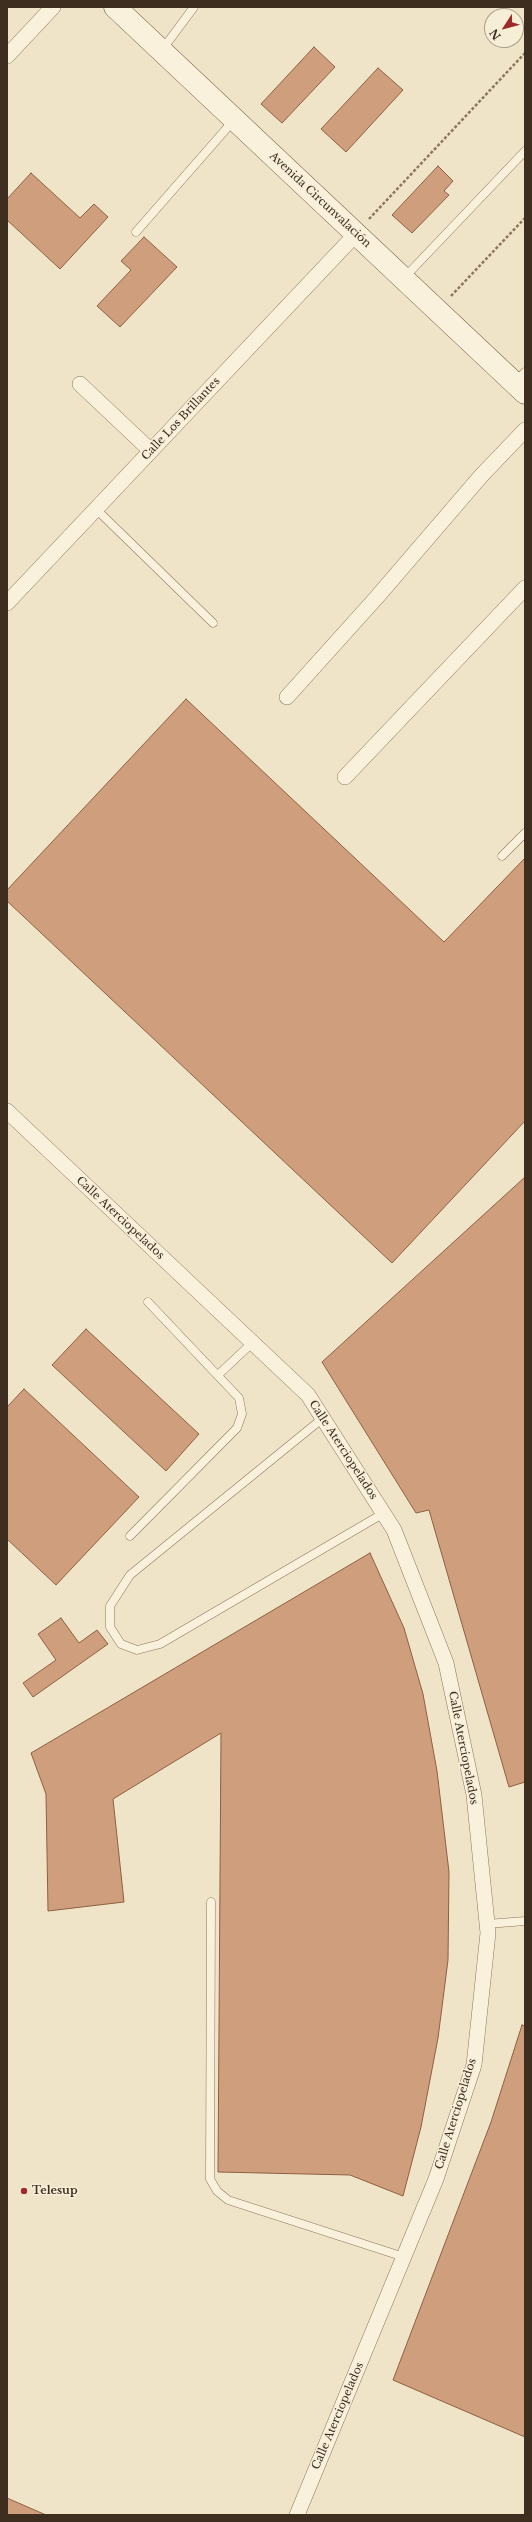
<!DOCTYPE html>
<meta charset="utf-8">
<style>
body{margin:0}
#map{position:relative;width:532px;height:2522px;overflow:hidden;background:#f0e4c8;font-family:"Libre Baskerville",serif}
canvas{display:block}
.frame{position:absolute;inset:0;border:8px solid #3d2e20;pointer-events:none}
.north{position:absolute;left:484px;top:8px;width:40px;height:40px;box-sizing:border-box;background:#f7eed8;border:1px solid #ada18e;border-radius:50%;rotate:234deg;font-size:11px;font-weight:700;line-height:16px;text-align:center;color:#3d2e20}
.north::after{content:'';display:block;margin:auto;width:14px;height:18px;background:#9e2a2b;clip-path:polygon(50% 0,100% 100%,50% 72%,0 100%)}
</style>
<div id="map">
<canvas width="532" height="2522"></canvas>
<div class="frame"></div>
<div class="north">N</div>
</div>
<script>
const ctx = document.querySelector('canvas').getContext('2d');
ctx.lineJoin = 'round';
function paint(path, color) { ctx.fillStyle = color; ctx.fill(path, 'evenodd'); }
const shape = rows => new Path2D(rows.map(r => 'M' + r).join(''));
function stroke(path, color, width, dash) { ctx.strokeStyle = color; ctx.lineWidth = width; ctx.lineCap = dash ? 'butt' : 'round'; ctx.setLineDash(dash || []); ctx.stroke(path); }
function drawText(font, color, halo, rows, align = 'center') {
  ctx.font = font + ' "Libre Baskerville",serif'; ctx.lineWidth = 3; ctx.setLineDash([]); ctx.textBaseline = 'middle'; ctx.strokeStyle = halo; ctx.fillStyle = color; for (const [text, x, y, turn = 0] of rows) {
    ctx.save(); ctx.translate(x, y); ctx.rotate((+turn || 0) * Math.PI / 180); ctx.textAlign = isNaN(turn) ? turn : align; if (halo) ctx.strokeText(text, 0, 0); ctx.fillText(text, 0, 0); ctx.restore();
  }
}
const building = shape([
 [314,47,335,67,282,123,261,104,314,47],
 [378,68,403,90,346,152,321,129,378,68],
 [438,166,453,181,444,191,449,195,412,233,392,215,438,166],
 [31,173,80,218,94,204,108,217,60,269,7,220,7,199,31,173],
 [144,237,177,267,120,327,97,306,131,270,121,261,144,237],
 [186,699,444,942,525,858,525,1121,392,1263,7,901,7,890,186,699],
 [525,1177,525,1782,509,1787,429,1510,416,1513,322,1362,525,1177],
 [86,1329,199,1434,166,1471,52,1365,86,1329],
 [24,1389,139,1497,56,1585,7,1539,7,1407,24,1389],
 [370,1553,404,1628,423,1694,437,1771,449,1872,448,1960,438,2038,421,2127,403,2196,350,2175,218,2172,221,1733,113,1799,124,1902,48,1911,46,1794,31,1753,370,1553],
 [61,1618,79,1643,97,1630,108,1644,33,1697,23,1683,56,1660,38,1634,61,1618],
 [522,2025,525,2026,525,2437,393,2380,491,2122,522,2025],
 [7,2498,46,2515,7,2515,7,2498]
]);
const path = shape([
 [369,219,525,53],
 [451,296,525,218]
]);
const lane = shape([
 [162,50,194,7],
 [136,232,234,120],
 [404,278,525,151],
 [515,382,525,372],
 [96,509,213,623],
 [502,856,525,833],
 [218,1375,252,1343],
 [323,1418,130,1575,110,1606,110,1627,121,1644,137,1650,160,1644,384,1513],
 [130,1536,237,1428,242,1414,239,1398,148,1302],
 [211,1902,210,2179,217,2191,228,2200,404,2257],
 [487,1924,525,1921]
]);
const street = shape([
 [7,56,53,7],
 [80,384,151,451],
 [7,603,356,234],
 [287,697,377,597,481,476,525,430],
 [345,777,525,588],
 [7,1111,308,1395,394,1530,446,1663,474,1795,488,1933,474,2065,436,2179,297,2515]
]);
const secondary = shape([
 [115,7,525,393]
]);
const markers = [
 [24,2191,4,"#9e2a2b"]
];
const streetNames = [
 ["Avenida Circunvalación",320,200,43],
 ["Calle Los Brillantes",181,419,-47],
 ["Calle Aterciopelados",120,1218,43],
 ["Calle Aterciopelados",343,1450,57],
 ["Calle Aterciopelados",463,1748,79],
 ["Calle Aterciopelados",456,2114,-73],
 ["Calle Aterciopelados",338,2416,-67]
];
const poiNames = [
 ["Telesup",32,2191]
];
paint(building, '#cf9f7d');
stroke(building, '#8d5f41', 1);
stroke(lane, '#8d765c', 9);
stroke(street, '#8d765c', 16);
stroke(secondary, '#6f573f', 23);
stroke(path, '#8d765c', 2.5, [3, 2]);
stroke(lane, '#faf1dc', 8);
stroke(street, '#faf1dc', 15);
stroke(secondary, '#faf1dc', 22);
for (const [x, y, r, color] of markers) { const dot = new Path2D(); dot.arc(x, y, r, 0, 2 * Math.PI); ctx.fillStyle = color; ctx.fill(dot); stroke(dot, '#f7eed8', 1.5); }
drawText('11px', '#3d2e20', '#f7eed8', streetNames);
drawText('bold 11px', '#3d2e20', '#f7eed8', poiNames, 'left');
</script>
